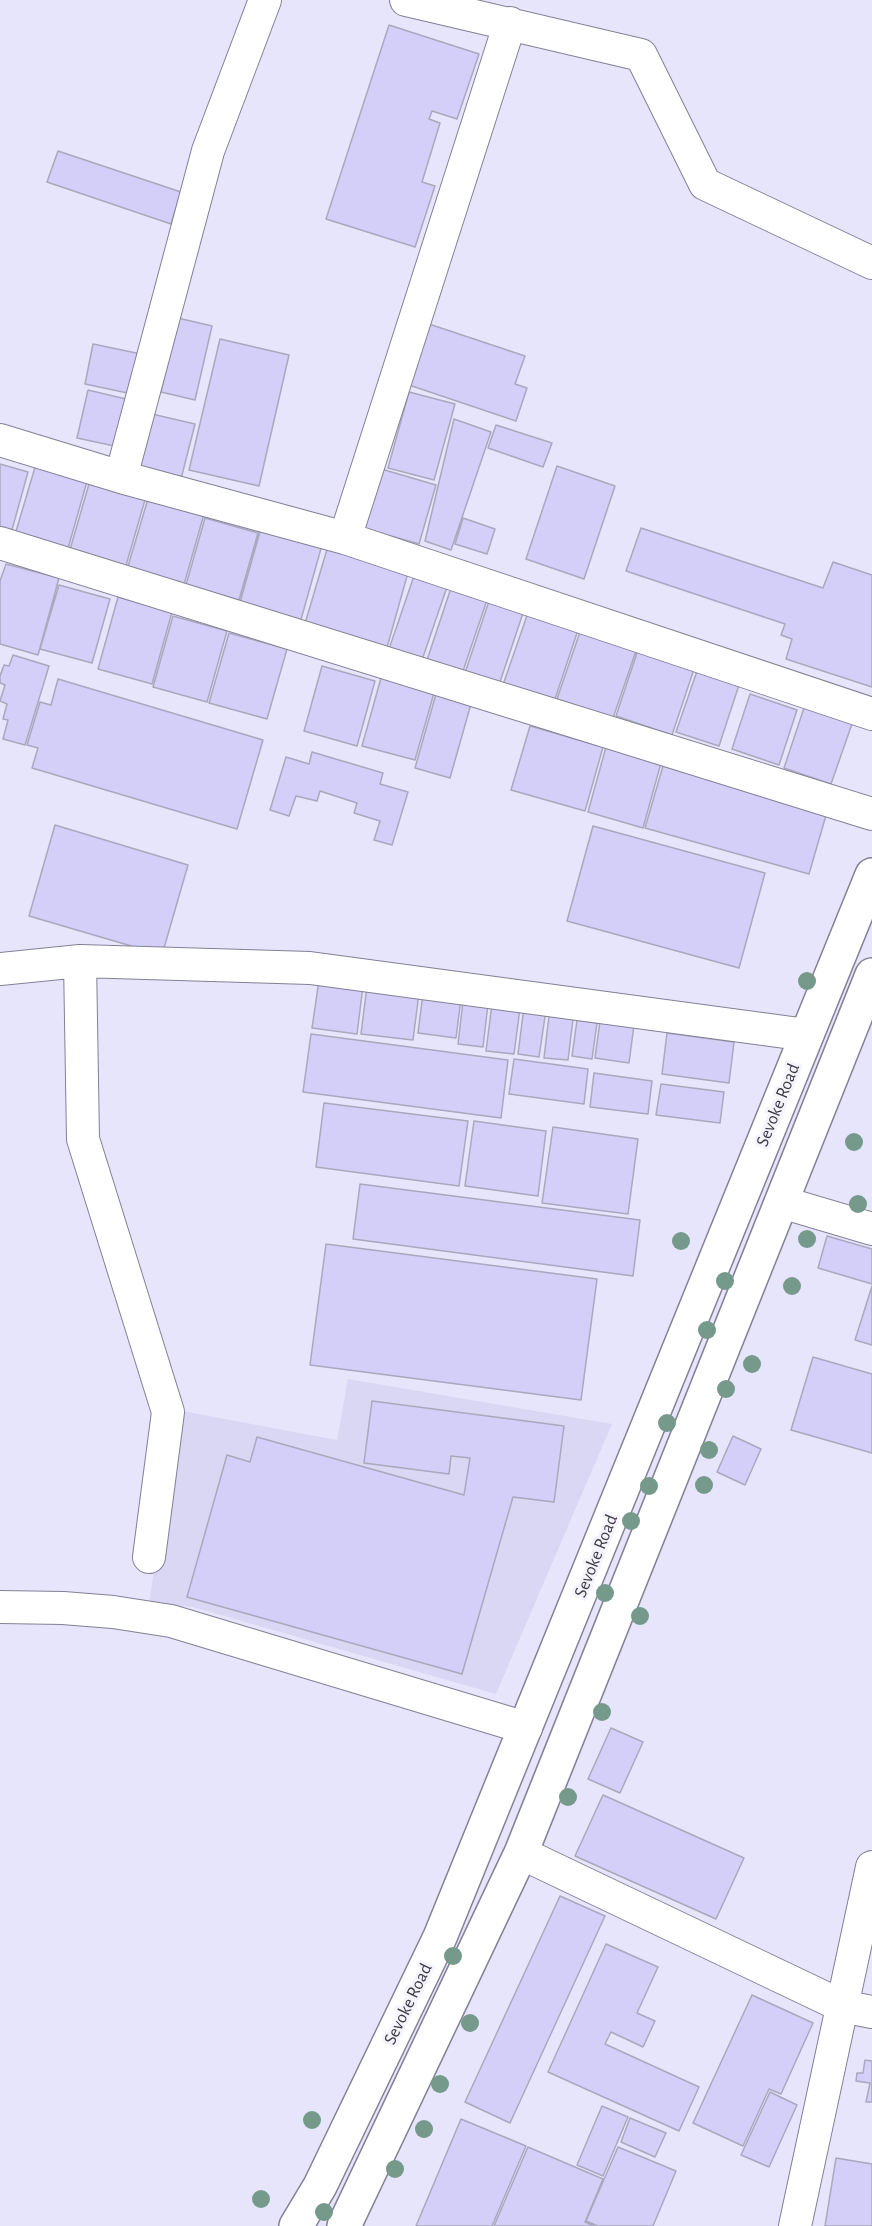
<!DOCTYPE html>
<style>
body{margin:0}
canvas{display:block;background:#e7e5fc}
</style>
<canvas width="872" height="2226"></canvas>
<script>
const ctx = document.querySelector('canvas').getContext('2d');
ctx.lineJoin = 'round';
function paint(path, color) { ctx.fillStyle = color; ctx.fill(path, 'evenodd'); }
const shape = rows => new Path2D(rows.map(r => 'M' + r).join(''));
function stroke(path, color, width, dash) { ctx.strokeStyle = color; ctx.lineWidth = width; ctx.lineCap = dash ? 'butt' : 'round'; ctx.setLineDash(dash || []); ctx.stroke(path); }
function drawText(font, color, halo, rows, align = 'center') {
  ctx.font = font + ' "Alegreya Sans",sans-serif'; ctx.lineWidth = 6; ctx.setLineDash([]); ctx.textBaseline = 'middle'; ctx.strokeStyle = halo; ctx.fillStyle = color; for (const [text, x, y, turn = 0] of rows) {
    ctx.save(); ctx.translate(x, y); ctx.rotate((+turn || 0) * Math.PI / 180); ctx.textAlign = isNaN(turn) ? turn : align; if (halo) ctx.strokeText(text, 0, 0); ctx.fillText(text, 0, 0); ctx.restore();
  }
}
const built = shape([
 [348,1379,612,1424,496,1694,193,1607,149,1604,177,1410,337,1440]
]);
const building = shape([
 [389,25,479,54,457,119,432,111,429,119,440,123,422,182,435,186,415,247,326,219,389,25],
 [58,151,181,192,171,224,47,182,58,151],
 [178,318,212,326,195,400,161,392,178,318],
 [429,324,525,356,515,384,527,388,516,421,409,385,429,324],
 [220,339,289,355,259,486,189,470,220,339],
 [93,344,146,355,137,395,85,384,93,344],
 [88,390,130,400,119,447,77,438,88,390],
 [409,392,455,404,434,480,388,468,409,392],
 [152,414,195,424,181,479,138,469,152,414],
 [454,419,491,432,451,550,425,541,454,419],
 [496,425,552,443,543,467,488,448,496,425],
 [0,464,28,472,10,537,0,534,0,464],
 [36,464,88,478,67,552,14,538,36,464],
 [557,466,615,486,584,579,526,559,557,466],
 [378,468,436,485,419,544,360,527,378,468],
 [91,477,147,493,125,569,69,553,91,477],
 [150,492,206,507,183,588,126,573,150,492],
 [205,518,258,533,239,600,186,585,205,518],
 [463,518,495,529,487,554,455,544,463,518],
 [261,528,322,545,300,623,239,606,261,528],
 [641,528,823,588,833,562,872,575,872,687,786,659,792,639,781,635,785,624,626,571,641,528],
 [328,546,409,569,386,651,304,627,328,546],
 [6,564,59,578,38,655,0,644,0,581,6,564],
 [415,573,448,584,422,660,389,649,415,573],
 [453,582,489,594,462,674,426,663,453,582],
 [59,585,110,599,92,663,40,649,59,585],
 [491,595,525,607,499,685,465,673,491,595],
 [118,597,172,612,152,684,98,669,118,597],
 [530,607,580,624,554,702,503,685,530,607],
 [173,616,227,631,207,702,153,687,173,616],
 [581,629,637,648,613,718,557,699,581,629],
 [229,633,287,649,267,719,209,703,229,633],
 [639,647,695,666,672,735,616,716,639,647],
 [13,655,49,666,25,745,3,739,8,720,3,719,7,704,0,701,5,685,0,683,0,676,4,665,9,666,13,655],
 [322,666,375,681,357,746,304,731,322,666],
 [697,671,739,685,719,746,676,732,697,671],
 [381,678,434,693,415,760,362,746,381,678],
 [58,679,263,740,237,829,32,768,38,748,27,745,40,702,51,705,58,679],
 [436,694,471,704,450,778,415,768,436,694],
 [750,694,797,710,779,765,732,749,750,694],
 [805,705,853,721,831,784,784,768,805,705],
 [530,726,603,747,585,811,511,790,530,726],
 [606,747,661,763,643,828,588,812,606,747],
 [312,752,383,773,380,784,408,792,392,845,374,840,380,821,354,813,357,803,320,791,317,801,296,796,289,816,270,810,286,757,309,764,312,752],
 [663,766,827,812,809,874,645,828,663,766],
 [55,825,188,865,162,955,29,916,55,825],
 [593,826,765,873,739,968,567,921,593,826],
 [319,980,363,986,357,1034,312,1028,319,980],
 [367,986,419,993,413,1040,361,1034,367,986],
 [423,993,461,998,456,1038,418,1033,423,993],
 [463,1001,488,1004,483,1047,458,1044,463,1001],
 [492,1004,520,1008,514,1054,486,1051,492,1004],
 [524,1007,546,1010,539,1057,518,1054,524,1007],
 [549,1016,573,1019,568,1060,544,1058,549,1016],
 [577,1020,597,1023,592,1059,572,1056,577,1020],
 [600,1021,634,1025,629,1063,595,1058,600,1021],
 [667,1033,734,1042,729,1083,662,1074,667,1033],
 [311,1034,508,1060,501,1118,303,1092,311,1034],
 [514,1059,588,1069,584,1104,509,1094,514,1059],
 [594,1073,652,1081,648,1114,590,1107,594,1073],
 [661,1084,724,1092,720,1123,656,1115,661,1084],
 [324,1103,468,1121,459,1186,316,1167,324,1103],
 [474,1121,546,1131,538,1196,465,1186,474,1121],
 [553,1127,638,1139,628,1214,542,1203,553,1127],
 [360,1184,640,1220,633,1276,353,1239,360,1184],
 [827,1236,872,1249,872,1284,818,1268,827,1236],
 [326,1244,597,1279,581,1400,310,1365,326,1244],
 [872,1286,872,1345,855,1340,872,1286],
 [813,1357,872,1374,872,1453,791,1430,813,1357],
 [372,1401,564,1426,554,1502,513,1497,462,1674,187,1597,227,1455,250,1462,257,1437,464,1495,470,1458,451,1456,449,1474,364,1463,372,1401],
 [733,1436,761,1449,745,1485,717,1472,733,1436],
 [611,1728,643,1742,620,1793,588,1779,611,1728],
 [603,1795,744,1858,716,1919,575,1856,603,1795],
 [560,1896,605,1916,510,2123,465,2102,560,1896],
 [606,1944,658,1967,637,2013,655,2021,643,2047,611,2032,605,2044,699,2087,679,2131,548,2072,606,1944],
 [752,1995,813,2023,781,2094,769,2089,743,2146,693,2123,752,1995],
 [865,2060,872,2061,872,2102,866,2102,870,2083,856,2081,857,2073,863,2073,865,2060],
 [770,2092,797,2105,769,2167,741,2155,770,2092],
 [602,2106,628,2117,603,2176,577,2165,602,2106],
 [630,2118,666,2133,655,2157,621,2142,630,2118],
 [461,2119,526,2146,492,2226,416,2226,461,2119],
 [528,2147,603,2179,585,2222,594,2226,494,2226,528,2147],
 [618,2147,676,2171,653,2226,598,2226,586,2221,618,2147],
 [836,2158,872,2164,872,2226,825,2226,836,2158]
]);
const minor = shape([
 [406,0,641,55,705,184,872,263],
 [0,440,121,477,345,538,872,714],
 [121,477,208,151,265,0],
 [345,538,510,23],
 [0,543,872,814],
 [80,961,83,1139,168,1412,149,1557],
 [0,969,80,961,310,968,807,1035],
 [781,1202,872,1229],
 [0,1607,63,1608,113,1612,171,1621,526,1728],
 [521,1853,842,2006,872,2012],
 [795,2226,872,1867]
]);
const secondary = shape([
 [296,2226,320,2186,440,1937,872,875],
 [344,2226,521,1853,872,975]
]);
const trees = [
 [807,981],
 [854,1142],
 [858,1204],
 [807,1239],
 [681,1241],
 [725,1281],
 [792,1286],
 [707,1330],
 [752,1364],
 [726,1389],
 [667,1423],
 [709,1450],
 [704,1485],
 [649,1486],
 [631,1521],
 [605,1593],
 [640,1616],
 [602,1712],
 [568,1797],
 [453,1956],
 [470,2023],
 [440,2084],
 [312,2120],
 [424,2129],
 [395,2169],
 [261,2199],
 [324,2212]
];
const streetNames = [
 ["Sevoke Road",778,1105,-68],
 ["Sevoke Road",596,1556,-68],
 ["Sevoke Road",408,2004,-64]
];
paint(built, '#d9d7f3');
paint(building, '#d3cff9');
stroke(building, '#a9a8bd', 1.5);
stroke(minor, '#828195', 34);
stroke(secondary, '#828195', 36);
stroke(minor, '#fff', 32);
stroke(secondary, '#fff', 33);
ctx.fillStyle = '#75998a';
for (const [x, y] of trees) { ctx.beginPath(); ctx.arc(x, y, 9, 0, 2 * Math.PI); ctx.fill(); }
drawText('18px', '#3b3a43', '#f5f4fe', streetNames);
</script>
